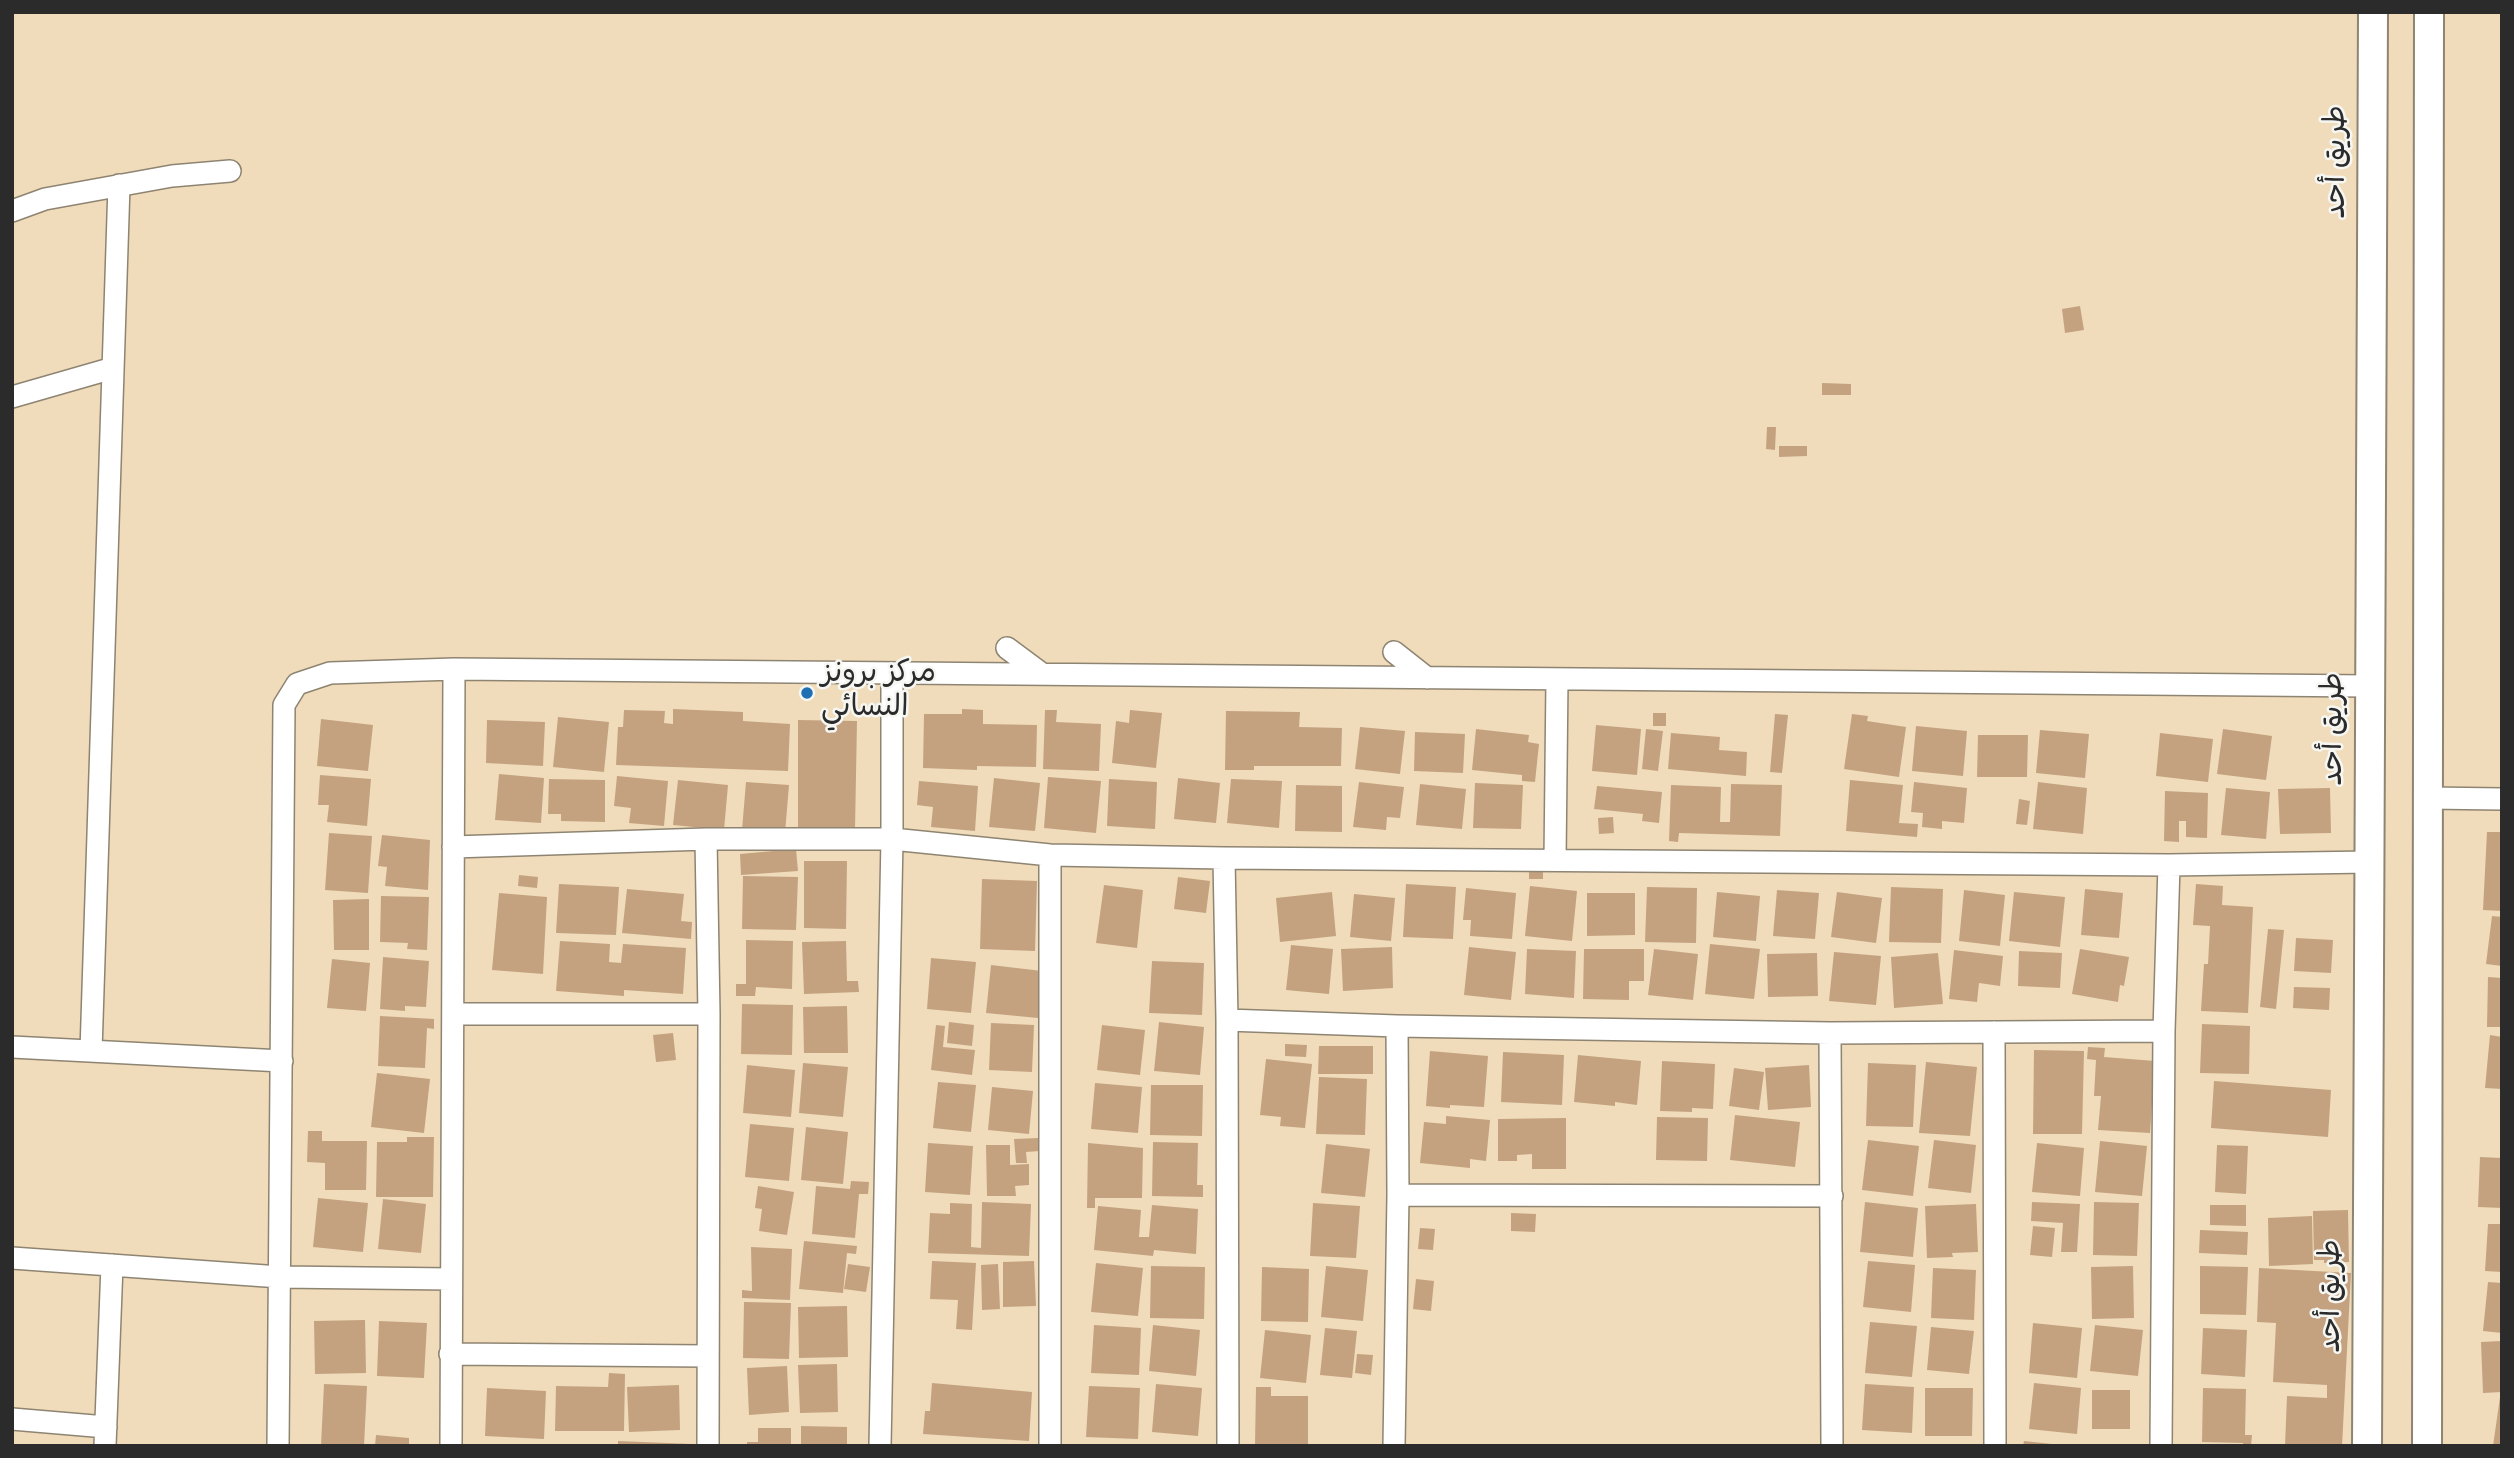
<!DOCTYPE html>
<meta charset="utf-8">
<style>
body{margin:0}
#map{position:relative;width:2514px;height:1458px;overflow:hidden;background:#f0dcba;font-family:"Indie Flower",sans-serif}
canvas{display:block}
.frame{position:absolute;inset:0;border:14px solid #2b2b2b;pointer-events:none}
</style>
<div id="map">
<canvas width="2514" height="1458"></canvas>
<div class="frame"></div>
</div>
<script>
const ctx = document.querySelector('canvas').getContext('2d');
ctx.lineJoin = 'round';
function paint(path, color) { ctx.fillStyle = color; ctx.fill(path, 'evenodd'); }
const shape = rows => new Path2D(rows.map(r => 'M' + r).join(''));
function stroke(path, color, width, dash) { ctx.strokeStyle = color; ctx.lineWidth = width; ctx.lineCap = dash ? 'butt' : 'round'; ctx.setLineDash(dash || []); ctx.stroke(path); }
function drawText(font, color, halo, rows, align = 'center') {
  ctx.font = font + ' "Indie Flower","Playpen Sans Arabic",sans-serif'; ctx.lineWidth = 5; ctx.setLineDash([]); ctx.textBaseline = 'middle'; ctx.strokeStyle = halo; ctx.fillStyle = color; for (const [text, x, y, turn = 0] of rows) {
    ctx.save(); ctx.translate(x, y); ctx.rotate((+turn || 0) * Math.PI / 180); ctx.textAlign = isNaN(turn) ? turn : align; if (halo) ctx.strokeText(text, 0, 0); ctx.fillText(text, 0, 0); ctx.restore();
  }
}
const building = shape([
 [2080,306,2084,330,2065,333,2062,309],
 [1822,383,1851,384,1851,395,1822,395],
 [1767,427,1776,427,1775,450,1766,449],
 [1779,446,1807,446,1807,456,1779,457],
 [673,709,743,712,743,721,790,724,788,771,616,765,618,727,623,727,624,710,665,711,664,723,673,724],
 [962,709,983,710,983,724,1037,725,1036,767,977,766,977,770,923,768,924,714,962,714],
 [1045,710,1057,710,1056,722,1101,724,1099,771,1043,769],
 [1130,710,1162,713,1156,768,1112,763,1116,721,1129,723],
 [1226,711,1300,712,1299,727,1342,728,1341,766,1254,766,1254,770,1225,770],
 [1653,713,1666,713,1666,726,1653,726],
 [1775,714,1788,715,1782,773,1770,772],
 [1852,714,1868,716,1867,721,1906,727,1899,777,1844,769],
 [558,717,609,722,604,772,553,767],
 [321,719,373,725,368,771,317,766],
 [487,720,545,722,543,766,486,763],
 [798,720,857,721,855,829,798,828],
 [1596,725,1641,729,1637,775,1592,771],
 [1916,726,1967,731,1963,776,1912,771],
 [1360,727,1405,731,1400,774,1355,769],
 [1476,729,1529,735,1528,742,1539,744,1535,782,1522,781,1522,775,1472,770],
 [1646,729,1663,731,1658,771,1642,769],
 [2223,729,2272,736,2266,780,2217,774],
 [2040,730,2089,734,2085,778,2036,773],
 [1415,732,1465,734,1463,773,1414,771],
 [1671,733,1720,737,1719,750,1747,752,1746,776,1668,769],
 [2160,733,2213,739,2208,782,2156,776],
 [1978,735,2028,735,2027,777,1977,777],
 [499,774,544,778,541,823,495,820],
 [320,775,371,779,367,826,327,822,329,805,318,805],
 [617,776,668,781,664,826,629,823,631,808,614,806],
 [1048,777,1101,781,1096,833,1044,828],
 [994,778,1040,783,1035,831,989,827],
 [1178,778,1220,783,1216,823,1174,819],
 [549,779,605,780,605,822,561,821,561,814,548,814],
 [1109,779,1157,782,1155,829,1107,826],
 [1231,779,1282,781,1279,828,1227,823],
 [678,780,728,785,724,830,673,825],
 [1850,780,1903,785,1899,823,1918,824,1917,837,1846,831],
 [919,781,978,786,975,831,931,827,933,807,917,805],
 [746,782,789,785,785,833,742,830],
 [1359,782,1404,787,1400,818,1387,817,1386,830,1353,827],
 [1914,782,1967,788,1964,823,1942,821,1942,829,1922,827,1923,813,1911,812],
 [2038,782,2087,788,2083,834,2033,829],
 [1475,783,1523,785,1521,829,1473,828],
 [1420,784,1466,789,1462,829,1416,825],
 [1731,784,1782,785,1780,836,1679,833,1678,842,1669,841,1671,785,1721,787,1720,822,1730,822],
 [1296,785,1342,786,1342,832,1295,831],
 [1597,786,1662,792,1659,823,1642,821,1643,814,1594,809],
 [2226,788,2270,792,2266,839,2221,835],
 [2330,788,2331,833,2280,834,2278,789],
 [2165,791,2208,793,2207,838,2186,837,2186,821,2179,821,2179,842,2164,841],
 [2019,799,2030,801,2027,825,2016,824],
 [1613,817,1614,833,1599,834,1598,818],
 [2487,832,2502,832,2502,911,2483,910],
 [329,833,372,836,368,893,325,890],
 [382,835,430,840,428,890,385,886,387,867,378,866],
 [796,849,798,871,741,875,740,854],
 [804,861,847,861,846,929,804,928],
 [1529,867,1543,867,1543,879,1529,879],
 [519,875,538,877,537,888,518,886],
 [743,876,798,877,796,930,742,929],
 [1178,877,1210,881,1206,913,1174,909],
 [982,879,1037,881,1035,951,980,949],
 [559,884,619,887,616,935,556,933],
 [1406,884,1456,887,1453,939,1403,937],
 [2196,884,2223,886,2222,905,2253,907,2248,1013,2201,1011,2204,964,2208,964,2210,926,2193,925],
 [1104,885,1143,890,1137,948,1096,943],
 [1530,886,1577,891,1572,941,1525,936],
 [1647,887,1697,888,1696,943,1645,942],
 [1891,887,1943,889,1941,943,1889,942],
 [1466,888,1516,893,1512,939,1470,936,1471,920,1463,920],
 [627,889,684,894,681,921,692,922,691,939,622,933],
 [2085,889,2123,893,2119,938,2081,935],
 [1777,890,1819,893,1815,939,1773,936],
 [1964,890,2005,895,2000,946,1959,941],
 [1332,892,1336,936,1280,942,1276,898],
 [1717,892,1760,896,1756,941,1713,937],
 [1837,892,1882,898,1876,943,1831,937],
 [2014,892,2065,897,2060,947,2009,941],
 [499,893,547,897,543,974,492,970],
 [1587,893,1635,893,1635,935,1587,936],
 [1354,894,1395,898,1391,941,1350,937],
 [381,896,429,897,427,950,407,949,408,943,380,942],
 [369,899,369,950,334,950,333,900],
 [2492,916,2502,917,2502,966,2486,964],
 [2268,929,2284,930,2276,1009,2260,1007],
 [2296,938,2333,940,2331,973,2294,971],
 [746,940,793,941,792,989,756,987,755,996,736,996,736,984,746,984],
 [560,941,610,944,609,962,621,963,623,944,686,948,683,994,624,990,624,996,556,991],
 [846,941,847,981,858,981,859,992,804,994,802,942],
 [1710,944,1760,949,1754,999,1705,994],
 [1291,945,1333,949,1329,994,1286,990],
 [1392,947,1393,988,1343,991,1341,949],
 [1469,947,1516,952,1511,1000,1464,995],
 [1527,949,1576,951,1574,998,1525,994],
 [1584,949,1644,949,1644,981,1629,981,1629,1000,1583,999],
 [1654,949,1698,954,1693,1000,1648,995],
 [2080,949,2129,957,2124,986,2120,985,2118,1002,2072,994],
 [1954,950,2003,956,2000,986,1979,983,1977,1002,1949,999],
 [2019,951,2062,953,2060,988,2018,986],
 [1834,952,1881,956,1876,1005,1829,1001],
 [1817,953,1818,996,1768,997,1767,954],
 [1938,953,1943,1004,1894,1008,1891,957],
 [383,957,429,961,426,1007,405,1006,405,1011,380,1009],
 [931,958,976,962,971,1013,927,1009],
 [332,959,370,963,366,1011,327,1008],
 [1152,961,1204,963,1202,1015,1149,1013],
 [991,965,1042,971,1038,1018,986,1013],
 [2488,977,2502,978,2502,1027,2487,1027],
 [2294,987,2330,988,2329,1010,2293,1008],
 [742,1004,793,1005,792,1055,741,1054],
 [847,1006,848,1053,804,1053,803,1007],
 [380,1016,434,1019,434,1029,427,1028,425,1068,378,1066],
 [949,1022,974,1025,972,1046,947,1043],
 [1159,1022,1204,1027,1200,1075,1154,1071],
 [991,1023,1034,1025,1032,1072,989,1070],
 [2202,1024,2250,1026,2249,1074,2200,1073],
 [936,1025,945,1026,943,1047,975,1050,972,1075,931,1070],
 [1102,1025,1145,1030,1140,1075,1097,1070],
 [673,1033,676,1060,656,1062,653,1035],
 [2490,1035,2502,1037,2502,1089,2485,1088],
 [1285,1044,1307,1045,1306,1057,1285,1056],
 [1319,1046,1373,1046,1373,1074,1318,1074],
 [2088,1047,2105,1048,2104,1057,2155,1061,2150,1133,2098,1130,2101,1096,2094,1096,2096,1060,2087,1059],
 [2034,1050,2084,1051,2082,1134,2033,1134],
 [1430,1051,1488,1056,1484,1107,1450,1105,1450,1108,1426,1106],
 [1503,1052,1564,1055,1562,1105,1501,1102],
 [1578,1055,1641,1061,1637,1105,1615,1102,1615,1106,1574,1102],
 [1266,1059,1312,1064,1305,1128,1280,1126,1281,1117,1260,1115],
 [1662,1061,1715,1064,1713,1109,1692,1108,1692,1112,1660,1111],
 [1926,1062,1977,1067,1970,1136,1919,1133],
 [803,1063,848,1067,843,1117,799,1113],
 [1868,1063,1916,1065,1913,1127,1866,1126],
 [747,1065,795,1070,791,1117,743,1113],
 [1809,1065,1811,1107,1768,1110,1765,1068],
 [1734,1068,1764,1072,1759,1110,1729,1106],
 [377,1073,430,1079,424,1133,371,1127],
 [1319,1077,1367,1079,1365,1135,1316,1134],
 [2214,1081,2331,1090,2328,1137,2211,1128],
 [938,1082,976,1085,971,1132,933,1128],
 [1095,1083,1142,1087,1138,1133,1091,1129],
 [1151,1085,1203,1085,1202,1136,1150,1135],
 [992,1087,1033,1091,1029,1134,988,1130],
 [1735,1115,1800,1122,1795,1167,1730,1160],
 [1446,1116,1490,1120,1486,1161,1470,1159,1470,1168,1420,1163,1424,1122,1446,1124],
 [1657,1117,1708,1118,1707,1161,1656,1160],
 [1566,1118,1566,1169,1532,1169,1532,1154,1517,1155,1517,1161,1498,1161,1498,1119],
 [750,1124,794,1128,789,1181,745,1177],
 [806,1127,848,1132,843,1184,801,1180],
 [308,1131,322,1131,322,1141,367,1141,366,1190,325,1190,325,1163,307,1162],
 [407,1137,434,1137,433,1197,376,1197,377,1142,407,1142],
 [1039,1138,1040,1151,1026,1152,1027,1163,1016,1163,1014,1139],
 [1868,1140,1919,1146,1913,1196,1862,1190],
 [1934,1140,1976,1145,1971,1193,1928,1188],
 [2100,1141,2147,1146,2142,1196,2095,1192],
 [1153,1142,1198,1143,1197,1185,1203,1185,1203,1197,1152,1196],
 [928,1143,973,1146,970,1195,925,1192],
 [1088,1143,1143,1148,1142,1198,1095,1198,1095,1208,1087,1208],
 [2037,1143,2084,1148,2080,1196,2032,1192],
 [1326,1144,1370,1149,1365,1197,1321,1193],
 [986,1145,1010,1145,1010,1165,1029,1164,1029,1185,1015,1186,1016,1196,987,1196],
 [2217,1145,2248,1146,2246,1194,2215,1192],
 [2480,1157,2502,1158,2502,1208,2478,1207],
 [851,1181,869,1182,868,1194,859,1194,855,1238,812,1234,816,1186,850,1189],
 [758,1186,794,1192,787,1235,759,1231,762,1209,755,1208],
 [318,1198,368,1203,363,1252,313,1247],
 [383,1199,426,1204,421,1253,378,1249],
 [982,1202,1031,1204,1029,1256,928,1253,930,1213,950,1214,950,1203,972,1204,971,1247,981,1248],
 [1865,1202,1918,1208,1913,1257,1860,1252],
 [2032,1202,2080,1204,2077,1252,2061,1252,2063,1223,2031,1221],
 [2094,1202,2139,1203,2137,1256,2093,1255],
 [1313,1203,1360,1206,1356,1258,1310,1256],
 [1976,1204,1978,1252,1952,1253,1953,1257,1927,1258,1925,1206],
 [1152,1205,1198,1209,1196,1254,1154,1250,1153,1256,1094,1250,1098,1206,1141,1210,1139,1237,1149,1237],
 [2210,1205,2246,1205,2246,1226,2210,1225],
 [2348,1210,2349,1262,2324,1263,2324,1260,2314,1260,2313,1211],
 [1511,1213,1536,1214,1535,1232,1511,1231],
 [2312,1216,2313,1264,2269,1266,2268,1218],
 [2488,1224,2502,1224,2502,1272,2485,1271],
 [2033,1226,2055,1228,2052,1257,2030,1255],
 [1420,1228,1435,1229,1433,1250,1418,1249],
 [2200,1230,2248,1232,2247,1255,2199,1253],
 [804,1241,857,1246,856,1254,847,1253,843,1293,799,1289],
 [751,1247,792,1249,790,1300,742,1298,742,1290,752,1291],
 [932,1261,976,1263,972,1330,956,1329,958,1300,930,1299],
 [1034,1261,1036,1306,1003,1307,1003,1262],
 [1868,1261,1915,1265,1911,1312,1863,1307],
 [1096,1263,1143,1268,1138,1316,1091,1312],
 [848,1264,870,1267,866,1292,844,1289],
 [998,1264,1000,1309,982,1310,981,1265],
 [1151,1266,1205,1267,1204,1319,1150,1318],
 [1326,1266,1368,1270,1363,1321,1321,1317],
 [2133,1266,2134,1318,2092,1319,2091,1267],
 [2200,1266,2248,1267,2246,1315,2200,1314],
 [1262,1267,1309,1269,1308,1322,1261,1321],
 [1933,1268,1976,1270,1974,1320,1931,1318],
 [2259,1268,2351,1273,2342,1446,2285,1446,2287,1396,2327,1398,2327,1385,2273,1382,2276,1323,2257,1322],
 [1416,1279,1434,1281,1431,1311,1413,1309],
 [2488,1282,2502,1283,2502,1333,2483,1331],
 [744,1302,791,1303,789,1359,743,1358],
 [847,1306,848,1357,799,1358,798,1307],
 [365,1320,366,1373,315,1374,314,1321],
 [379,1321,427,1323,424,1378,377,1376],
 [1870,1322,1917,1326,1912,1377,1865,1373],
 [2033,1323,2082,1328,2077,1378,2029,1373],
 [1094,1325,1141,1328,1139,1375,1091,1373],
 [1153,1325,1200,1330,1196,1376,1149,1371],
 [2095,1325,2143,1330,2138,1376,2090,1371],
 [1931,1327,1974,1331,1969,1374,1927,1370],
 [1325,1328,1357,1331,1352,1378,1320,1375],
 [2203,1328,2247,1330,2245,1377,2201,1374],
 [1265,1330,1311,1335,1306,1383,1260,1378],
 [2502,1341,2502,1392,2483,1393,2481,1342],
 [1357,1354,1373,1355,1371,1375,1355,1373],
 [837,1364,838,1412,800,1413,798,1365],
 [787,1366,789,1412,749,1415,747,1368],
 [609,1373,625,1374,624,1431,555,1431,556,1386,608,1387],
 [932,1383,1032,1392,1029,1441,923,1434,925,1411,930,1411],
 [2034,1383,2081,1388,2077,1434,2029,1429],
 [324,1384,367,1386,364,1446,321,1446],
 [1156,1384,1202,1388,1198,1436,1152,1432],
 [1865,1384,1914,1387,1912,1433,1862,1430],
 [679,1385,680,1430,629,1432,627,1387],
 [1089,1386,1140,1388,1138,1439,1086,1437],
 [1256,1387,1271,1387,1271,1396,1308,1396,1308,1445,1255,1445],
 [487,1388,546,1391,544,1439,485,1436],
 [1925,1388,1973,1388,1972,1436,1925,1436],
 [2203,1388,2246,1389,2245,1435,2252,1435,2251,1446,2243,1446,2243,1443,2202,1442],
 [2092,1390,2130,1390,2130,1429,2092,1429],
 [2500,1397,2502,1446,2493,1446],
 [801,1426,847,1427,847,1446,801,1446],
 [758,1428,791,1428,791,1446,747,1446,747,1442,758,1442],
 [376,1435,409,1438,409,1446,375,1446],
 [618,1441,692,1444,692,1446,618,1446],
 [2024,1441,2052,1444,2052,1446,2023,1446]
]);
const minor = shape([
 [12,211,45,199,172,176,230,171],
 [12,397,113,368],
 [1007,648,1042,674],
 [1394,652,1427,678],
 [2428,798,2502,799],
 [706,839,709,1014,708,1446],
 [453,847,706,839,892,839,1050,855,1224,858,2169,865,2370,862],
 [1050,855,1050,1446],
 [1224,858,1227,1020,1228,1446],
 [1555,860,1557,679],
 [454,1014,709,1014],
 [1227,1020,1397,1026,1830,1033,2164,1031],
 [1994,1032,1995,1446],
 [1830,1033,1832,1446],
 [12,1047,282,1061],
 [91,1051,119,185],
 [1398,1195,1832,1196],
 [12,1258,280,1277,451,1279],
 [450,1354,708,1356],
 [12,1419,106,1427],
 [105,1446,112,1265],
 [278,1446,284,705,297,684,330,673,454,669,2369,686],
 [451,1446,454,669],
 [880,1446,892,839,892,673],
 [1394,1446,1398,1195,1397,1026],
 [2161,1446,2164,1031,2169,865]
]);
const major = shape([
 [2367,1446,2373,12],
 [2427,1446,2429,12]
]);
const markers = [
 [807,693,7,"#1f6fb2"]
];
const streetNames = [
 ["طريق أحد",2339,162,-90],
 ["طريق أحد",2336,729,-90],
 ["طريق أحد",2334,1296,-90]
];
const poiNames = [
 ["مركز برونز",821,676],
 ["النسائي",821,710]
];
paint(building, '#c4a280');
stroke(minor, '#8e8472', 24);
stroke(major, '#8e8472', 32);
stroke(minor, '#fff', 21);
stroke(major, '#fff', 28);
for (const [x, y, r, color] of markers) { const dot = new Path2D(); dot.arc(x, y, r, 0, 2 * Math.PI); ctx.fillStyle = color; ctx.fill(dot); stroke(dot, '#f6f6f2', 2.5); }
drawText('30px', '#2b2b2b', '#f6f6f2', streetNames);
drawText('30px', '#2b2b2b', '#f6f6f2', poiNames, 'left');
</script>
